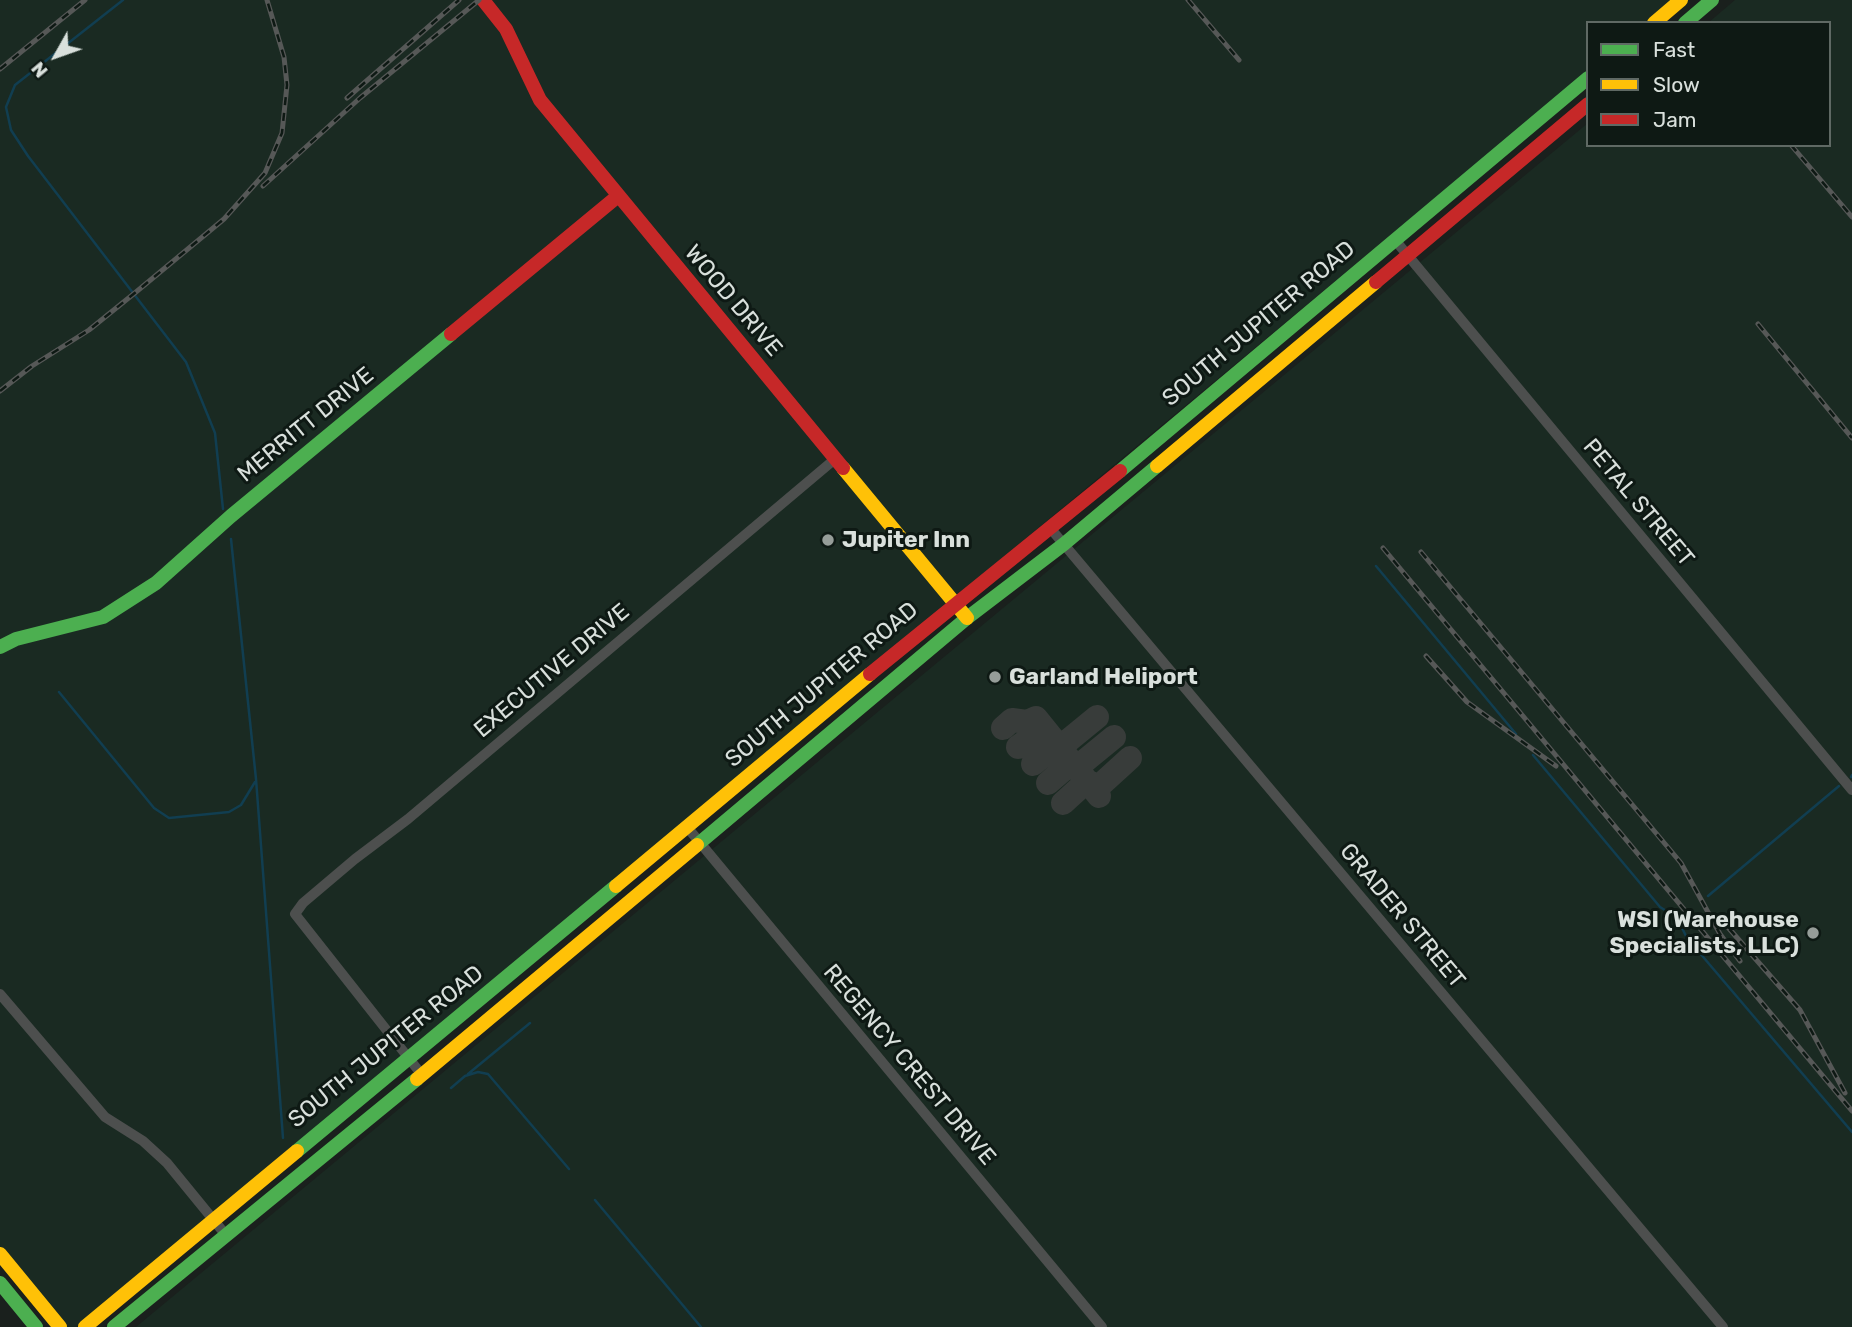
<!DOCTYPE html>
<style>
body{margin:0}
#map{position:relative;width:1852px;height:1327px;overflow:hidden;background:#1a201d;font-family:Rubik,sans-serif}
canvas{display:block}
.legend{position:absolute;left:1586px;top:21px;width:245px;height:126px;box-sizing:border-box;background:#0e1914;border:2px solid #5f6964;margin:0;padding:9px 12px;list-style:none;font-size:21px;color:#d9e0dc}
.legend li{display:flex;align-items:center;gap:14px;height:35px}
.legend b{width:35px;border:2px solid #5f6964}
.north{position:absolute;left:21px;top:21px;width:70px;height:70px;-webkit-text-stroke:5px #0e1914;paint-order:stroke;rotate:230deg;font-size:19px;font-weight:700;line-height:28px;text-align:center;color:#d9e0dc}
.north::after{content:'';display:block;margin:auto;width:24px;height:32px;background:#d9e0dc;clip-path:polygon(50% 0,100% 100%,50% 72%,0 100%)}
</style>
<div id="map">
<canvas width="1852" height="1327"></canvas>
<ul class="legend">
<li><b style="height:9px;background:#4caf50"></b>Fast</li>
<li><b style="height:9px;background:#ffc107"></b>Slow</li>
<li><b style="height:9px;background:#c62828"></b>Jam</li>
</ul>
<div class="north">N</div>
</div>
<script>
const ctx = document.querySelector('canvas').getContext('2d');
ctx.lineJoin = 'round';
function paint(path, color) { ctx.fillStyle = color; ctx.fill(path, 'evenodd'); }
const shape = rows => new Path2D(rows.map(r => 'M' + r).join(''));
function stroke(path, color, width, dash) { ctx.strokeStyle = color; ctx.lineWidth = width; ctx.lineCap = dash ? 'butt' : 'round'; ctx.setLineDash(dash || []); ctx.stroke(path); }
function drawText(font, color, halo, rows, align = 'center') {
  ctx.font = font + ' Rubik,sans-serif'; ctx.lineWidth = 6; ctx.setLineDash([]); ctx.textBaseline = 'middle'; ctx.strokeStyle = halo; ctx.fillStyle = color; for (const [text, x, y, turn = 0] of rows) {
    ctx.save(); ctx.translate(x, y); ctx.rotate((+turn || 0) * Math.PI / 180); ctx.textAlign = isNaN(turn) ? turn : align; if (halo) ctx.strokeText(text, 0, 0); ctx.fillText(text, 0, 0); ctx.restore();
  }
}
const built = shape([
 [0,0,1671,0,1644,23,1588,23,1588,71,77,1327,66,1327,0,1248],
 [1735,0,1852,0,1852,1327,136,1327,1588,123,1588,145,1829,145,1829,23,1708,23]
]);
const stream = shape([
 [123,0,15,85,6,107,11,130,28,156,186,362,215,433,223,509],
 [231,539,256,779,283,1138],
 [1376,566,1516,734],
 [59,692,154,808,169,818,229,812,241,805,255,782],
 [1533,755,1660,907,1679,919],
 [1851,777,1852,775],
 [1708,896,1839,786],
 [1683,917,1681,926,1687,938,1852,1132],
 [468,1074,530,1023],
 [451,1088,465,1076,478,1072,488,1074,569,1169],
 [595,1200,701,1327]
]);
const taxiway = shape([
 [1003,728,1012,720,1027,722,1036,718,1099,796],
 [1018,747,1044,728],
 [1063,750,1064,744,1097,717],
 [1033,764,1055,746,1059,746],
 [1079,769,1081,764,1114,737],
 [1048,783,1070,764,1075,764],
 [1096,789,1130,758],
 [1063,803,1086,782,1091,783]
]);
const street = shape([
 [1395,240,1852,790],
 [1051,529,1723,1327],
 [687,827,1102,1327],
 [0,994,105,1117,143,1141,167,1163,225,1234],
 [422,1075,295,914,303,903,355,859,408,819,835,459]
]);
const fast = shape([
 [1685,23,1712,0],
 [1120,471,1588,78],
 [0,647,16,639,103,617,156,583,231,516,451,334],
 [697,845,967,618,1064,544,1157,466],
 [297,1151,616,886],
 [0,1283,36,1327],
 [114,1327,417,1079]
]);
const slow = shape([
 [1654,23,1681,0],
 [1157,466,1376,282],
 [843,468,967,618],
 [616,886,870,674],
 [417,1079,697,845],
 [0,1254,60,1327],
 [85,1327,297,1151]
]);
const jam = shape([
 [483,0,506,29,540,100,843,468],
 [1376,282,1588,104],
 [451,334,618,196],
 [870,674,1120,471]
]);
const rail = shape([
 [1188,0,1239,60],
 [0,69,85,0],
 [347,98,459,0],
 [1791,145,1852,217],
 [263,186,360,98,479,0],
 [1758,324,1852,438],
 [0,391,32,366,89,330,136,292,224,219,265,173,282,133,287,85,284,57,267,0],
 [1383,548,1852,1111],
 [1421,552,1681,863,1720,934,1740,961],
 [1426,656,1467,702,1556,766],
 [1719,917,1800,1010,1845,1093]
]);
const markers = [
 [828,540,7,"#969d99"],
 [995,677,7,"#969d99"],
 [1813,933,7,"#969d99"]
];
const streetNames = [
 ["WOOD DRIVE",733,301,50],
 ["SOUTH JUPITER ROAD",1259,324,-40],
 ["MERRITT DRIVE",306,425,-39],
 ["PETAL STREET",1638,503,50],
 ["EXECUTIVE DRIVE",552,671,-40],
 ["SOUTH JUPITER ROAD",822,685,-40],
 ["GRADER STREET",1402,916,50],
 ["SOUTH JUPITER ROAD",386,1047,-39],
 ["REGENCY CREST DRIVE",909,1065,50]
];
const poiNames = [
 ["Jupiter Inn",842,540],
 ["Garland Heliport",1009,677],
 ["WSI (Warehouse",1799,920,"right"],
 ["Specialists, LLC)",1799,946,"right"]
];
paint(built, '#1a2a22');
stroke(stream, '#113e51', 2.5);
stroke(taxiway, '#383c3a', 24);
stroke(street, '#4d4f4e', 10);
stroke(fast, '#4caf50', 14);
stroke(slow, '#ffc107', 14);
stroke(jam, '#c62828', 14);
stroke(rail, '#565857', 5);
stroke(rail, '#0e1914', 2.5, [8]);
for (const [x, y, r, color] of markers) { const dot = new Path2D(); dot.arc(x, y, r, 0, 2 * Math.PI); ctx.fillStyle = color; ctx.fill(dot); stroke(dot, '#0e1914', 2.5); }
drawText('23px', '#d9e0dc', '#0e1914', streetNames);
drawText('bold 23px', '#d9e0dc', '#0e1914', poiNames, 'left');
</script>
